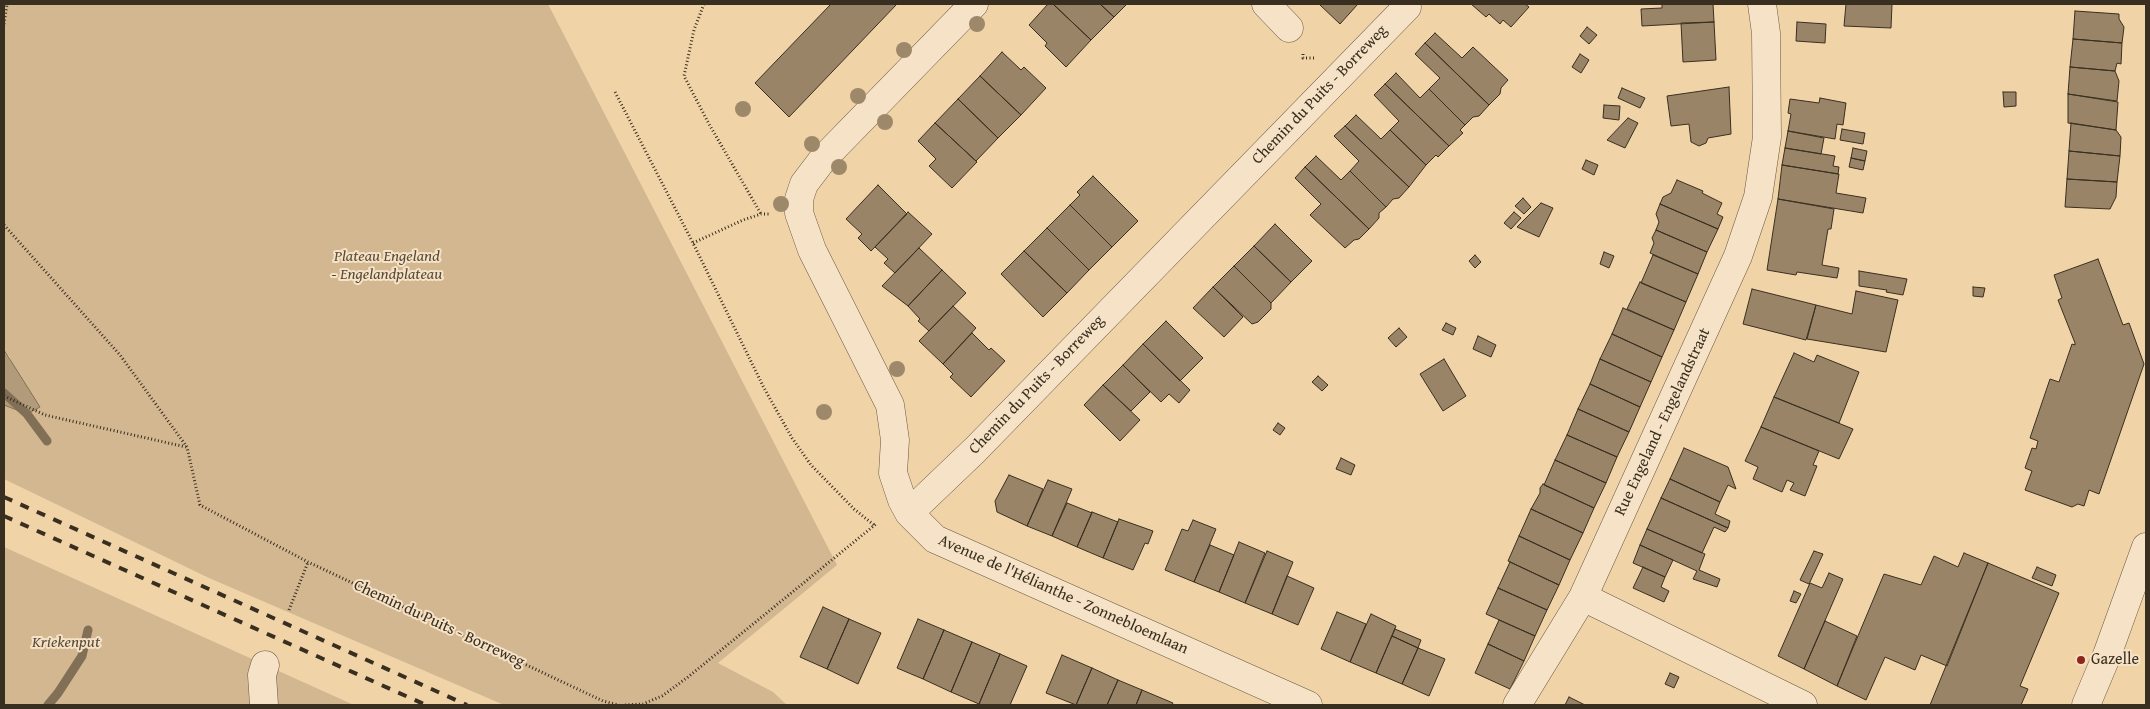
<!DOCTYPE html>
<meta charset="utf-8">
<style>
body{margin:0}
#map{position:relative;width:2150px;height:709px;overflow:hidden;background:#f1d3a8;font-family:"Gentium Book Plus",serif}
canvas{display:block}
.frame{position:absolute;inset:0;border:5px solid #392f20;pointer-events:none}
</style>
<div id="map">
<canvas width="2150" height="709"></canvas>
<div class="frame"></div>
</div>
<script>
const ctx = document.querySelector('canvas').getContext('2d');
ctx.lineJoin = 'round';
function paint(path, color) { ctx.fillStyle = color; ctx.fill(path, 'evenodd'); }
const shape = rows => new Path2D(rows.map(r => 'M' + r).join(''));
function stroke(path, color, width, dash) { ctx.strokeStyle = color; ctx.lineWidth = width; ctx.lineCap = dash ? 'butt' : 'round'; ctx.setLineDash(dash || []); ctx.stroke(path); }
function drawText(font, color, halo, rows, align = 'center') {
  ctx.font = font + ' "Gentium Book Plus",serif'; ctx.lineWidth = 4; ctx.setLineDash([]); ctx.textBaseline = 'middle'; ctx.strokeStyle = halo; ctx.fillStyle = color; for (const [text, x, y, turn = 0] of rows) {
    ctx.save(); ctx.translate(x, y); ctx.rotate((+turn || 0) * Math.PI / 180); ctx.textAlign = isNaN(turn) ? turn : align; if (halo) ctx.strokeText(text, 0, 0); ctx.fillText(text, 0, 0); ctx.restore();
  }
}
const green = shape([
 [4,4,548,4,837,565,718,663,773,692,787,705,504,705,209,578,4,479,4,405,27,414,10,357,4,350],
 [4,547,334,696,354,705,4,705]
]);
const water = shape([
 [4,350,40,407,27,414,4,405,4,350]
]);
const stream = shape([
 [4,393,27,414,47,441],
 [48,705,58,693,82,656,88,630]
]);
const building = shape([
 [831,4,897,4,789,117,755,83,831,4],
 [1048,4,1053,4,1091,40,1066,67,1045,46,1047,43,1029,25,1048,4],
 [1053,4,1100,4,1114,17,1091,40,1053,4],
 [1100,4,1127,4,1114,17,1100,4],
 [1319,4,1358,4,1340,24,1319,4],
 [1471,4,1525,4,1529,7,1511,27,1503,20,1500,24,1489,14,1486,17,1471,4],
 [1662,4,1713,4,1714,22,1642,26,1641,9,1662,8,1662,4],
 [1846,4,1892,4,1891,28,1844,26,1846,4],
 [2075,11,2119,14,2119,19,2124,27,2122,43,2073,39,2075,11],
 [1714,22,1716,60,1683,62,1681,23,1714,22],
 [1797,22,1826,24,1825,43,1796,41,1797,22],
 [1587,27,1597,35,1589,44,1580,36,1587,27],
 [1435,33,1462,58,1473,47,1508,80,1501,88,1500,94,1489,105,1425,43,1435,33],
 [2073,39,2122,43,2121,64,2117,63,2115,71,2070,67,2073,39],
 [1425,43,1489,105,1479,116,1473,117,1465,125,1429,89,1440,78,1415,54,1425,43],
 [1002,52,1021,70,1024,67,1046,88,1021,115,980,76,1002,52],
 [1580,54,1589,60,1581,73,1572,67,1580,54],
 [2070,67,2115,71,2119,81,2117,101,2068,94,2070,67],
 [1396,73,1420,98,1429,89,1465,125,1460,130,1463,133,1449,146,1385,84,1396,73],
 [980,76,1021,115,998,138,958,99,980,76],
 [1385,84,1449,146,1438,157,1436,155,1426,165,1390,130,1399,121,1374,95,1385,84],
 [1729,87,1731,134,1708,138,1706,143,1699,146,1691,142,1689,124,1671,126,1667,96,1729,87],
 [1622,88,1645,98,1640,108,1618,98,1622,88],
 [2003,92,2016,92,2016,106,2004,107,2003,92],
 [2068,94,2118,102,2116,130,2068,123,2068,94],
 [1820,98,1846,103,1843,125,1837,124,1835,139,1788,131,1791,114,1788,113,1790,99,1819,103,1820,98],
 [958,99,998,138,976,161,935,123,958,99],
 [1604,105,1620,106,1619,120,1603,118,1604,105],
 [1356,115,1381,139,1390,130,1426,165,1409,187,1345,126,1356,115],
 [1628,118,1638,123,1625,148,1607,140,1628,118],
 [935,123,977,162,952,188,929,166,936,159,918,141,935,123],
 [2071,123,2116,130,2121,137,2120,156,2069,151,2071,123],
 [1345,126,1409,187,1399,198,1393,199,1386,207,1350,171,1359,161,1334,136,1345,126],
 [1842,129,1865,133,1863,144,1840,140,1842,129],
 [1788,131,1824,138,1821,154,1785,148,1788,131],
 [1785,148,1835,156,1833,166,1839,167,1838,174,1782,165,1785,148],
 [1853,148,1867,151,1865,161,1851,158,1853,148],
 [2069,151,2120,156,2117,182,2067,179,2069,151],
 [1316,156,1341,180,1350,171,1386,207,1379,213,1379,218,1369,229,1305,167,1316,156],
 [1851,158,1865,161,1863,170,1849,167,1851,158],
 [1586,160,1598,165,1594,175,1582,169,1586,160],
 [1782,165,1839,174,1836,193,1866,198,1863,213,1778,199,1782,165],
 [1305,167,1369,229,1359,239,1354,240,1345,248,1310,215,1321,204,1295,178,1305,167],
 [1093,176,1138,221,1112,247,1070,205,1080,195,1077,192,1093,176],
 [2067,179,2117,182,2116,197,2110,209,2065,207,2067,179],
 [1677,180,1703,191,1702,193,1722,203,1717,214,1723,217,1718,229,1660,204,1663,197,1671,193,1677,180],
 [878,185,907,214,871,251,858,238,862,234,846,219,878,185],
 [1523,198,1531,207,1524,214,1515,206,1523,198],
 [1778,199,1834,209,1831,229,1828,229,1822,265,1839,268,1837,278,1797,272,1796,275,1767,270,1778,199],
 [1541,203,1553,208,1539,237,1517,227,1541,203],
 [1660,204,1718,229,1707,252,1656,230,1659,222,1656,214,1660,204],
 [1070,205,1112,247,1089,270,1047,228,1070,205],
 [908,212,932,234,895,273,884,263,888,259,875,247,908,212],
 [1514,212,1521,218,1511,229,1504,223,1514,212],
 [1275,224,1312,261,1291,282,1254,246,1275,224],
 [1047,228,1089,270,1067,293,1024,251,1047,228],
 [1656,230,1707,252,1698,274,1650,253,1654,243,1652,238,1656,230],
 [1254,246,1291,282,1271,303,1234,266,1254,246],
 [919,248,942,270,908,306,882,286,919,248],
 [1024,251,1067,293,1043,317,1001,274,1024,251],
 [1604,252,1614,256,1609,268,1600,264,1604,252],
 [1475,255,1481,262,1475,268,1469,261,1475,255],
 [1653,255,1698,274,1686,302,1641,283,1653,255],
 [2098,259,2123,325,2129,323,2144,364,2099,494,2089,490,2084,506,2078,504,2072,507,2025,490,2032,471,2025,468,2032,448,2036,449,2038,441,2030,438,2050,379,2059,382,2072,344,2075,345,2075,343,2058,300,2062,298,2054,275,2098,259],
 [1234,266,1271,303,1271,309,1258,322,1252,324,1213,287,1234,266],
 [942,270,966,293,929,331,918,321,920,319,908,306,942,270],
 [1859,271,1907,279,1903,295,1886,292,1887,290,1859,286,1859,271],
 [1640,282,1686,302,1674,330,1627,309,1640,282],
 [1213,287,1243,317,1224,337,1193,308,1213,287],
 [1973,287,1985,288,1983,297,1973,296,1973,287],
 [1752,289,1816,305,1806,340,1743,324,1752,289],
 [1856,291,1898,300,1886,352,1807,339,1816,305,1852,314,1856,291],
 [953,306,976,328,943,364,919,341,953,306],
 [1623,308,1674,330,1662,357,1612,334,1623,308],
 [1166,321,1203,358,1180,381,1143,344,1166,321],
 [1446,323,1456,328,1453,335,1442,330,1446,323],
 [1399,328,1407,337,1396,347,1388,338,1399,328],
 [972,333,989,350,991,348,1005,361,971,397,950,377,953,374,943,364,972,333],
 [1612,334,1662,357,1651,382,1600,359,1612,334],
 [1478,336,1496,345,1491,357,1473,349,1478,336],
 [1143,344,1190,390,1179,403,1169,394,1161,402,1123,365,1143,344],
 [1794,353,1814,362,1817,355,1859,372,1839,423,1774,397,1794,353],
 [1444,359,1466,396,1443,411,1420,374,1444,359],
 [1600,359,1651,382,1640,407,1590,384,1600,359],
 [1123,365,1150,392,1131,411,1103,385,1123,365],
 [1318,376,1328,385,1322,391,1312,382,1318,376],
 [1590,384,1640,407,1629,432,1578,409,1590,384],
 [1103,385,1140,420,1120,441,1084,405,1103,385],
 [1774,397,1853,429,1839,459,1761,427,1774,397],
 [1578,409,1629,432,1617,457,1567,435,1578,409],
 [1278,423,1285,428,1280,435,1273,430,1278,423],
 [1761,427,1819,451,1813,465,1817,466,1805,496,1790,490,1794,483,1787,480,1782,492,1753,479,1758,467,1745,461,1761,427],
 [1567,435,1617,457,1606,483,1555,460,1567,435],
 [1684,448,1728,467,1736,489,1728,485,1720,502,1670,479,1684,448],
 [1341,458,1355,465,1351,475,1336,469,1341,458],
 [1555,460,1606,483,1594,508,1544,485,1555,460],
 [1009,475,1043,489,1027,526,997,512,995,501,1009,475],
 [1670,479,1720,502,1715,514,1730,521,1728,528,1661,498,1670,479],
 [1048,480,1072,489,1052,536,1027,526,1048,480],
 [1543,484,1594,508,1583,533,1531,509,1540,493,1540,488,1543,484],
 [1661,498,1728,528,1725,532,1714,527,1702,553,1647,529,1661,498],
 [1067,503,1092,513,1077,547,1052,536,1067,503],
 [1531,509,1583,533,1570,560,1519,536,1531,509],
 [1092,512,1118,522,1103,558,1077,547,1092,512],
 [1119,519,1153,531,1148,544,1145,543,1133,570,1103,558,1119,519],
 [1193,520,1216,529,1194,582,1165,570,1182,529,1188,531,1193,520],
 [1647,529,1705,554,1699,570,1720,579,1717,587,1693,579,1697,571,1640,545,1647,529],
 [1519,536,1570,560,1559,585,1508,561,1519,536],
 [1239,542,1265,553,1245,603,1219,592,1239,542],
 [1210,545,1234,555,1219,592,1194,582,1210,545],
 [1640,545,1673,560,1665,577,1633,563,1640,545],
 [1267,551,1293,562,1272,614,1245,603,1267,551],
 [1814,551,1823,554,1809,584,1800,580,1814,551],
 [1964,553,1988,563,1947,666,1921,655,1915,670,1885,657,1866,700,1837,686,1884,574,1921,585,1934,556,1958,567,1964,553],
 [1510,562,1559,585,1547,610,1498,588,1510,562],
 [1988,563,2059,593,2020,686,2028,689,2021,705,1930,705,1988,563],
 [1643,567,1665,577,1661,587,1669,591,1664,602,1633,588,1643,567],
 [2037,567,2056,575,2052,586,2032,578,2037,567],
 [1829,573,1843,579,1804,669,1778,656,1810,583,1822,588,1829,573],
 [1287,576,1314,588,1298,625,1272,614,1287,576],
 [1498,588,1547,610,1535,636,1486,614,1498,588],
 [1794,591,1801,594,1796,603,1790,601,1794,591],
 [823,607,849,619,827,669,800,657,823,607],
 [1337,612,1366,624,1350,662,1321,649,1337,612],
 [1371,614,1396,626,1376,673,1350,662,1371,614],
 [849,619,881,633,858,684,827,669,849,619],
 [918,619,944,630,923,679,897,668,918,619],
 [1499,620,1535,636,1524,661,1488,644,1499,620],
 [1825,621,1857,636,1837,686,1804,669,1825,621],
 [1395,629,1421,640,1418,648,1392,636,1395,629],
 [944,630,972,642,951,692,923,679,944,630],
 [1392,636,1418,648,1402,684,1376,673,1392,636],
 [972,642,1000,654,979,704,951,692,972,642],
 [1488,644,1524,661,1510,689,1475,673,1488,644],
 [1418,648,1445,659,1429,696,1402,684,1418,648],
 [1000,654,1027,666,1010,705,983,705,979,704,1000,654],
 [1062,655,1092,668,1076,705,1046,693,1062,655],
 [1092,668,1118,680,1107,705,1076,705,1092,668],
 [1670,673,1679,677,1674,688,1665,684,1670,673],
 [1118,680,1142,690,1136,705,1107,705,1118,680],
 [1142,690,1173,703,1172,705,1136,705,1142,690],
 [1569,697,1585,705,1565,705,1569,697]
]);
const path = shape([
 [704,4,694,30,684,76,709,124,761,214],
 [4,24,7,4],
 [1303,54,1303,58,1315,58],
 [615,92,693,243,764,388,792,438,811,465,854,509,874,525],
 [4,225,120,355,187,447,200,505,308,562,603,701,619,705],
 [693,243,743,220,761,214,771,214],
 [4,396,45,415,186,447],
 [289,610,308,562],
 [625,705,643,704,662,696,688,677,876,524]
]);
const minor = shape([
 [974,4,823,159,804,184,799,199,799,213,812,250,890,405,895,440,893,473,902,500,909,513,935,539,1308,705],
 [1266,4,1289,28],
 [1762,4,1766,33,1767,137,1758,197,1738,256,1583,597,1803,705],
 [909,513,975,450,1407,7],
 [264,705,262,675,265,665],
 [1517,705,1583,597],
 [2086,705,2107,655,2146,547]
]);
const rail = shape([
 [4,497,467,705],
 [4,516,426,705]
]);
const trees = [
 [977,24],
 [904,50],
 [858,96],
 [743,109],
 [885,122],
 [812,144],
 [839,167],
 [781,204],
 [897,369],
 [824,412]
];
const markers = [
 [2081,660,5,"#8f2418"]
];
const streetNames = [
 ["Chemin du Puits - Borreweg",1320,95,-46],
 ["Chemin du Puits - Borreweg",1037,385,-46],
 ["Rue Engeland - Engelandstraat",1663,422,-65],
 ["Avenue de l'Hélianthe - Zonnebloemlaan",1063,595,24],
 ["Chemin du Puits - Borreweg",439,624,25]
];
const parkNames = [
 ["Plateau Engeland",387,257],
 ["- Engelandplateau",387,275],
 ["Kriekenput",66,643]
];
const poiNames = [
 ["Gazelle",2091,660]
];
paint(green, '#d2b791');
paint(water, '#b29b7a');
stroke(water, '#827056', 1);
stroke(stream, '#827056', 9);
paint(building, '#998467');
stroke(building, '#392f20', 1);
stroke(minor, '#675842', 29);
stroke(path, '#392f20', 3, [1, 2.5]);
stroke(minor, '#f6e2c6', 28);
stroke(rail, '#392f20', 4, [9, 9]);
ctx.fillStyle = '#9d886a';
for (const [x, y] of trees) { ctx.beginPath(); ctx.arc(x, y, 8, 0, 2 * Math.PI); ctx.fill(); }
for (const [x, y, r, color] of markers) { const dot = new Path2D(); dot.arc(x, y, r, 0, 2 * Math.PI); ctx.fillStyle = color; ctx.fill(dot); stroke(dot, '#f6e2c6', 2); }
drawText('16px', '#392f20', '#f6e2c6', streetNames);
drawText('italic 16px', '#584a37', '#f6e2c6', parkNames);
drawText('16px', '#392f20', '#f6e2c6', poiNames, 'left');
</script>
